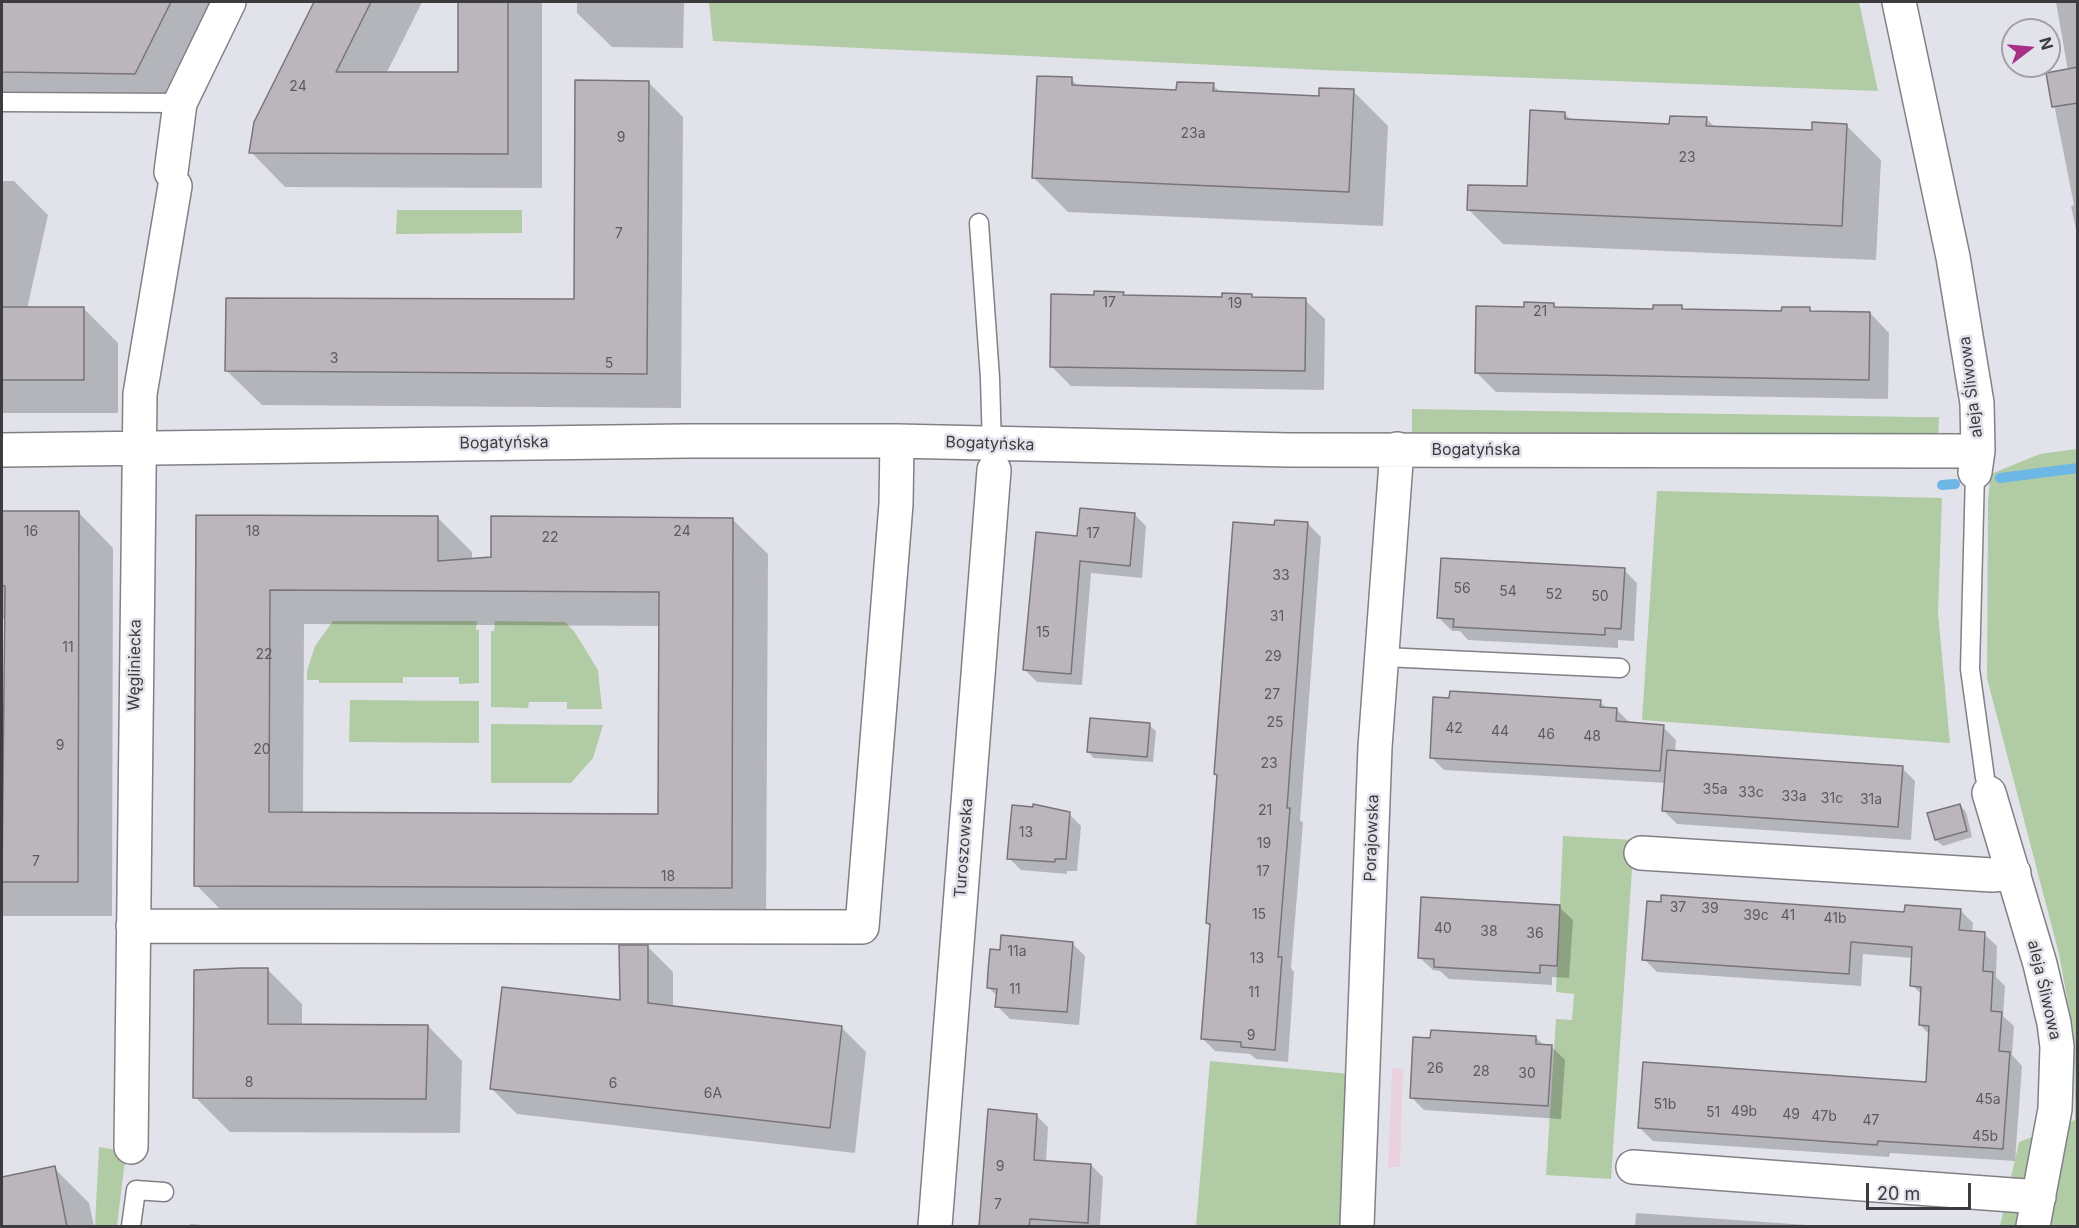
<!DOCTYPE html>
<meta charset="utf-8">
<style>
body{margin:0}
#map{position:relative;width:2079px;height:1228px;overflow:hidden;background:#e2e3ea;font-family:Inter,sans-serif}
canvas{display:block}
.frame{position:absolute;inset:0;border:3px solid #3c3c3f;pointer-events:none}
.north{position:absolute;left:2001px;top:18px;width:60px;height:60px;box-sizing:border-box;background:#e2e3ea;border:2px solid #a0a0a6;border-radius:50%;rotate:74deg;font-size:16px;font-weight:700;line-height:24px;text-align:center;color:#3c3c3f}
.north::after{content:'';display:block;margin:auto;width:21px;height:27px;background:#a72f86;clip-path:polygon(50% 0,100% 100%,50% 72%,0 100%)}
.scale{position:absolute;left:1866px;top:1183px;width:105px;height:27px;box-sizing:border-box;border:3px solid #3c3c3f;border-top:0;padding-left:8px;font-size:18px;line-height:21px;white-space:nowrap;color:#3c3c3f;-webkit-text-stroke:4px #e2e3ea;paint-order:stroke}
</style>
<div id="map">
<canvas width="2079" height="1228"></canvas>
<div class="frame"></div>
<div class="north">N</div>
<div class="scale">20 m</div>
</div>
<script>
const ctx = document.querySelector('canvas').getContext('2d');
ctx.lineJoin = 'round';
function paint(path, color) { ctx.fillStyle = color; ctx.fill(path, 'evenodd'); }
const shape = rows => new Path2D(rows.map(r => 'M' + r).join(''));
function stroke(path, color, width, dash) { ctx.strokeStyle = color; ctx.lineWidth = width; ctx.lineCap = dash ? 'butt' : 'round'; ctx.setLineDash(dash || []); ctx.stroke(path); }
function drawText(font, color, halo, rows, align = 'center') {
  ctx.font = font + ' Inter,sans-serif'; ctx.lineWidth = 5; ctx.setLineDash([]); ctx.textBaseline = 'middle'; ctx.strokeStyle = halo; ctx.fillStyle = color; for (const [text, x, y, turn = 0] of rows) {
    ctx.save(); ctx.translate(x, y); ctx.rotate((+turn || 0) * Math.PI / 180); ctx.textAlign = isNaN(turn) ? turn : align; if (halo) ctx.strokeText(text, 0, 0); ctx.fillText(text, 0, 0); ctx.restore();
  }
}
const commercial = shape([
 [1392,1068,1403,1069,1400,1167,1388,1167]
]);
const green = shape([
 [709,2,1859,2,1878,91,1322,70,713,41],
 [397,210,522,210,522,233,396,234],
 [1412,409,1918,417,1939,417,1938,440,1412,432],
 [2077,449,2077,1226,2000,1226,2019,1142,2075,1120,2074,1035,2059,954,1987,678,1988,499,1991,474,2040,454],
 [1657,491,1942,498,1938,613,1950,743,1642,720],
 [333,621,477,621,476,630,479,630,479,683,459,684,459,677,403,677,403,683,319,683,319,680,307,680,307,671,315,646],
 [495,621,565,622,574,631,598,670,602,709,567,709,567,702,529,702,528,708,491,707,491,631,494,631],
 [350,700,479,701,479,743,349,742],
 [491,724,603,725,593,758,571,783,491,783],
 [1563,836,1634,840,1611,1179,1546,1175,1556,1019,1572,1020,1574,994,1556,992],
 [1210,1061,1350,1074,1344,1226,1196,1226],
 [99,1147,129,1152,124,1168,117,1226,95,1226]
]);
const shadow = shape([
 [2,2,222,2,169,108,2,105],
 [316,2,422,2,386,74,459,74,459,2,542,2,542,188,285,187,251,152,256,123],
 [577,2,684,2,683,48,612,47,577,13],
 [2056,2,2078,2,2078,239,2071,206,2074,205,2048,74,2068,71],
 [1071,79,1079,87,1178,91,1213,85,1221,93,1320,98,1353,91,1388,126,1383,226,1068,212,1034,178],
 [648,82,683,117,681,408,262,405,227,371,576,301],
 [1564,113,1572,121,1671,126,1706,119,1715,127,1813,132,1846,125,1881,160,1876,260,1503,244,1468,209,1528,188],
 [2,181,14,181,48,215,27,309,84,309,118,343,118,413,2,413],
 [1123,293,1127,297,1224,299,1251,295,1255,299,1305,300,1325,319,1324,390,1071,386,1051,366],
 [1554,305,1558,308,1655,310,1681,307,1685,311,1782,312,1809,309,1813,313,1870,313,1889,333,1888,399,1496,392,1477,373,1526,308],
 [2,513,79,513,113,548,112,916,2,916,2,809,6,809,6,619,2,619],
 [1134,514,1146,526,1142,578,1091,573,1082,685,1037,682,1024,669,1079,537],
 [197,517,438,518,472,552,472,560,733,520,768,554,766,922,231,920,196,885],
 [304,624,660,626,660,815,303,813],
 [1308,524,1321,537,1300,820,1303,823,1291,968,1294,972,1288,1062,1256,1059,1250,1054,1215,1051,1202,1038,1211,927,1207,923,1275,527],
 [1624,570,1637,583,1634,641,1618,640,1618,648,1468,640,1460,631,1452,631,1439,618],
 [1600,702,1607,709,1617,710,1630,723,1663,727,1676,740,1675,752,1902,768,1915,781,1911,840,1677,824,1664,811,1666,783,1444,770,1431,757],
 [1149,725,1156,731,1153,762,1094,758,1088,752],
 [1960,805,1966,812,1972,837,1943,846,1936,840],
 [1069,814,1081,826,1077,871,1067,871,1067,874,1021,870,1009,858],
 [1559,907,1573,920,1569,978,1552,977,1552,985,1449,979,1440,971,1433,970,1419,957],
 [1960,910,1973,923,1972,933,1984,934,1997,946,1996,977,2005,986,2003,1016,2014,1026,2012,1055,2022,1066,2015,1161,1890,1153,1889,1157,1653,1141,1640,1128,1927,1083,1930,1035,1920,1025,1922,995,1912,985,1913,958,1863,954,1861,986,1657,972,1644,959,1906,913],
 [1072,943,1085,956,1079,1025,1010,1019,997,1006,998,997,988,987],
 [648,947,673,972,673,1008,841,1027,866,1052,855,1153,517,1114,492,1089,622,1002],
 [268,970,302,1004,302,1025,428,1026,462,1061,460,1133,230,1132,195,1097],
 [1536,1038,1545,1046,1552,1047,1565,1060,1561,1119,1424,1110,1411,1097],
 [1036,1115,1048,1127,1046,1162,1091,1165,1103,1177,1100,1226,980,1226],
 [54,1168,89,1203,94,1226,2,1226,2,1179],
 [1636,1213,1821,1226,1635,1226],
 [190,1224,216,1226,190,1226]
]);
const stream = shape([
 [2000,478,2078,468],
 [1942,485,1955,484]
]);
const building = shape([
 [2,2,171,2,135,74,2,72,2,2],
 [314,2,371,2,336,72,458,72,458,2,508,2,508,154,249,153,254,122,314,2],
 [2078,67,2078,103,2052,107,2046,73,2078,67],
 [1037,76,1072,77,1072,85,1176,90,1177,82,1214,83,1213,91,1319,96,1319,88,1354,89,1349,192,1032,178,1037,76],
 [575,80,649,81,647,374,225,371,226,298,574,299,575,80],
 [1530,110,1565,112,1565,119,1669,124,1670,116,1707,117,1706,126,1812,130,1812,122,1847,124,1842,226,1467,210,1468,185,1527,186,1530,110],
 [1094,291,1124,292,1123,295,1222,297,1222,293,1252,294,1252,297,1306,298,1305,371,1050,367,1051,294,1094,295,1094,291],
 [1524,302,1554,303,1554,307,1653,309,1653,305,1682,305,1682,309,1781,311,1782,307,1810,307,1810,311,1870,312,1869,380,1475,373,1476,306,1524,307,1524,302],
 [2,307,84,307,84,380,2,380,2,307],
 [1080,508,1135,513,1130,566,1080,561,1071,674,1023,670,1036,532,1077,536,1080,508],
 [2,511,79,511,78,882,2,882,5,586,2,586,2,511],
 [196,515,438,516,438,561,491,557,491,516,733,518,732,888,194,886,196,515],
 [270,590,659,592,658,814,269,812,270,590],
 [1275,520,1308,522,1287,808,1290,808,1278,957,1282,957,1275,1050,1241,1047,1241,1042,1201,1039,1210,924,1206,923,1217,775,1214,774,1233,522,1274,525,1275,520],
 [1441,558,1625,568,1621,629,1605,628,1605,635,1453,627,1454,619,1437,618,1441,558],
 [1450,691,1601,700,1600,707,1617,708,1616,721,1664,725,1660,771,1430,758,1433,697,1449,698,1450,691],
 [1090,718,1150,723,1147,757,1087,752,1090,718],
 [1667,750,1903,766,1898,827,1662,811,1667,750],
 [1033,804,1070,812,1066,859,1055,859,1055,862,1007,859,1012,805,1033,807,1033,804],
 [1960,804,1967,831,1935,840,1927,813,1960,804],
 [1661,895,1904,912,1905,905,1961,909,1959,930,1985,932,1983,971,1993,972,1991,1011,2002,1012,1999,1051,2010,1052,2003,1149,1878,1141,1877,1145,1638,1128,1643,1062,1926,1082,1929,1026,1919,1025,1921,987,1910,986,1912,947,1851,942,1849,974,1642,960,1647,901,1661,902,1661,895],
 [1421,897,1560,905,1557,966,1540,965,1540,973,1434,967,1434,959,1418,958,1421,897],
 [1001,935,1073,942,1067,1012,995,1007,997,989,987,988,988,971,990,949,1000,950,1001,935],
 [619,945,648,945,648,1003,842,1026,830,1128,490,1089,502,987,620,1000,619,945],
 [241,968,268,968,268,1024,428,1025,426,1099,193,1098,194,970,241,968],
 [1431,1030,1536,1036,1536,1044,1552,1045,1548,1106,1410,1098,1413,1037,1430,1038,1431,1030],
 [988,1109,1037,1114,1034,1160,1091,1164,1088,1223,1030,1219,1029,1227,979,1227,988,1109],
 [55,1166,67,1227,2,1227,2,1177,55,1166]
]);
const lane = shape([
 [2,102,180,103],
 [979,223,990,378,992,449],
 [1975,473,1970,669,1985,778],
 [1384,657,1620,668],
 [131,1226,136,1190,164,1192]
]);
const street = shape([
 [1899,2,1953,257,1977,403,1978,451,1975,472],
 [171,172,180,103,229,2],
 [2,450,686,441,897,441,1289,450,1978,451],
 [1989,793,2040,964,2054,1023,2057,1047,2055,1109,2033,1226],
 [1641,853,1992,875,2014,873],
 [133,926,862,927,896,504,897,441],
 [131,1147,140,394,175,186],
 [1633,1167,2039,1197],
 [935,1226,994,470],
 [1357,1226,1375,747,1397,449]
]);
const numberNames = [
 ["24",298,87],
 ["23a",1193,134],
 ["9",621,138],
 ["23",1687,158],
 ["7",619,234],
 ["17",1109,303],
 ["19",1235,304],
 ["21",1540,312],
 ["3",334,359],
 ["5",609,364],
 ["16",31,532],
 ["18",253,532],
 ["24",682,532],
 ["17",1093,534],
 ["22",550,538],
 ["33",1281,576],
 ["56",1462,589],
 ["54",1508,592],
 ["52",1554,595],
 ["50",1600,597],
 ["31",1277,617],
 ["15",1043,633],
 ["11",68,648],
 ["22",264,655],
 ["29",1273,657],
 ["27",1272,695],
 ["25",1275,723],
 ["42",1454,729],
 ["44",1500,732],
 ["46",1546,735],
 ["48",1592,737],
 ["9",60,746],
 ["20",262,750],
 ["23",1269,764],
 ["35a",1715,790],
 ["33c",1751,793],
 ["33a",1794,797],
 ["31c",1832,799],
 ["31a",1871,800],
 ["21",1265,811],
 ["13",1026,833],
 ["19",1264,844],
 ["7",36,862],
 ["17",1263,872],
 ["18",668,877],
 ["37",1678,908],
 ["39",1710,909],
 ["15",1259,915],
 ["39c",1756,916],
 ["41",1788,916],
 ["41b",1835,919],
 ["40",1443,929],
 ["38",1489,932],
 ["36",1535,934],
 ["11a",1017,952],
 ["13",1257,959],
 ["11",1015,990],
 ["11",1254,993],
 ["9",1251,1036],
 ["26",1435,1069],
 ["28",1481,1072],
 ["30",1527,1074],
 ["8",249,1083],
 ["6",613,1084],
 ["6A",713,1094],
 ["45a",1988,1100],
 ["51b",1665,1105],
 ["49b",1744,1112],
 ["51",1713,1113],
 ["49",1791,1115],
 ["47b",1824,1117],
 ["47",1871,1121],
 ["45b",1985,1137],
 ["9",1000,1167],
 ["7",998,1205]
];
const streetNames = [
 ["aleja Śliwowa",1971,387,-97],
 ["Bogatyńska",504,443,-1],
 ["Bogatyńska",990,444,2],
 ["Bogatyńska",1476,450],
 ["Węgliniecka",135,665,-89],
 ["Porajowska",1372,838,-88],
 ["Turoszowska",964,848,-86],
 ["aleja Śliwowa",2044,990,77]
];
paint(commercial, '#e9d2de');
paint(green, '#b1cba4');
paint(shadow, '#0003');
stroke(stream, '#6cb7e5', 10);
paint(building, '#bbb6bc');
stroke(building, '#787479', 1.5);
stroke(lane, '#808087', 21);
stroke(street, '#808087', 36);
stroke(lane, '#fff', 18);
stroke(street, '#fff', 33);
drawText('14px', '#5c5a5e', null, numberNames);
drawText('16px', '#3c3c3f', '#e2e3ea', streetNames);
</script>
